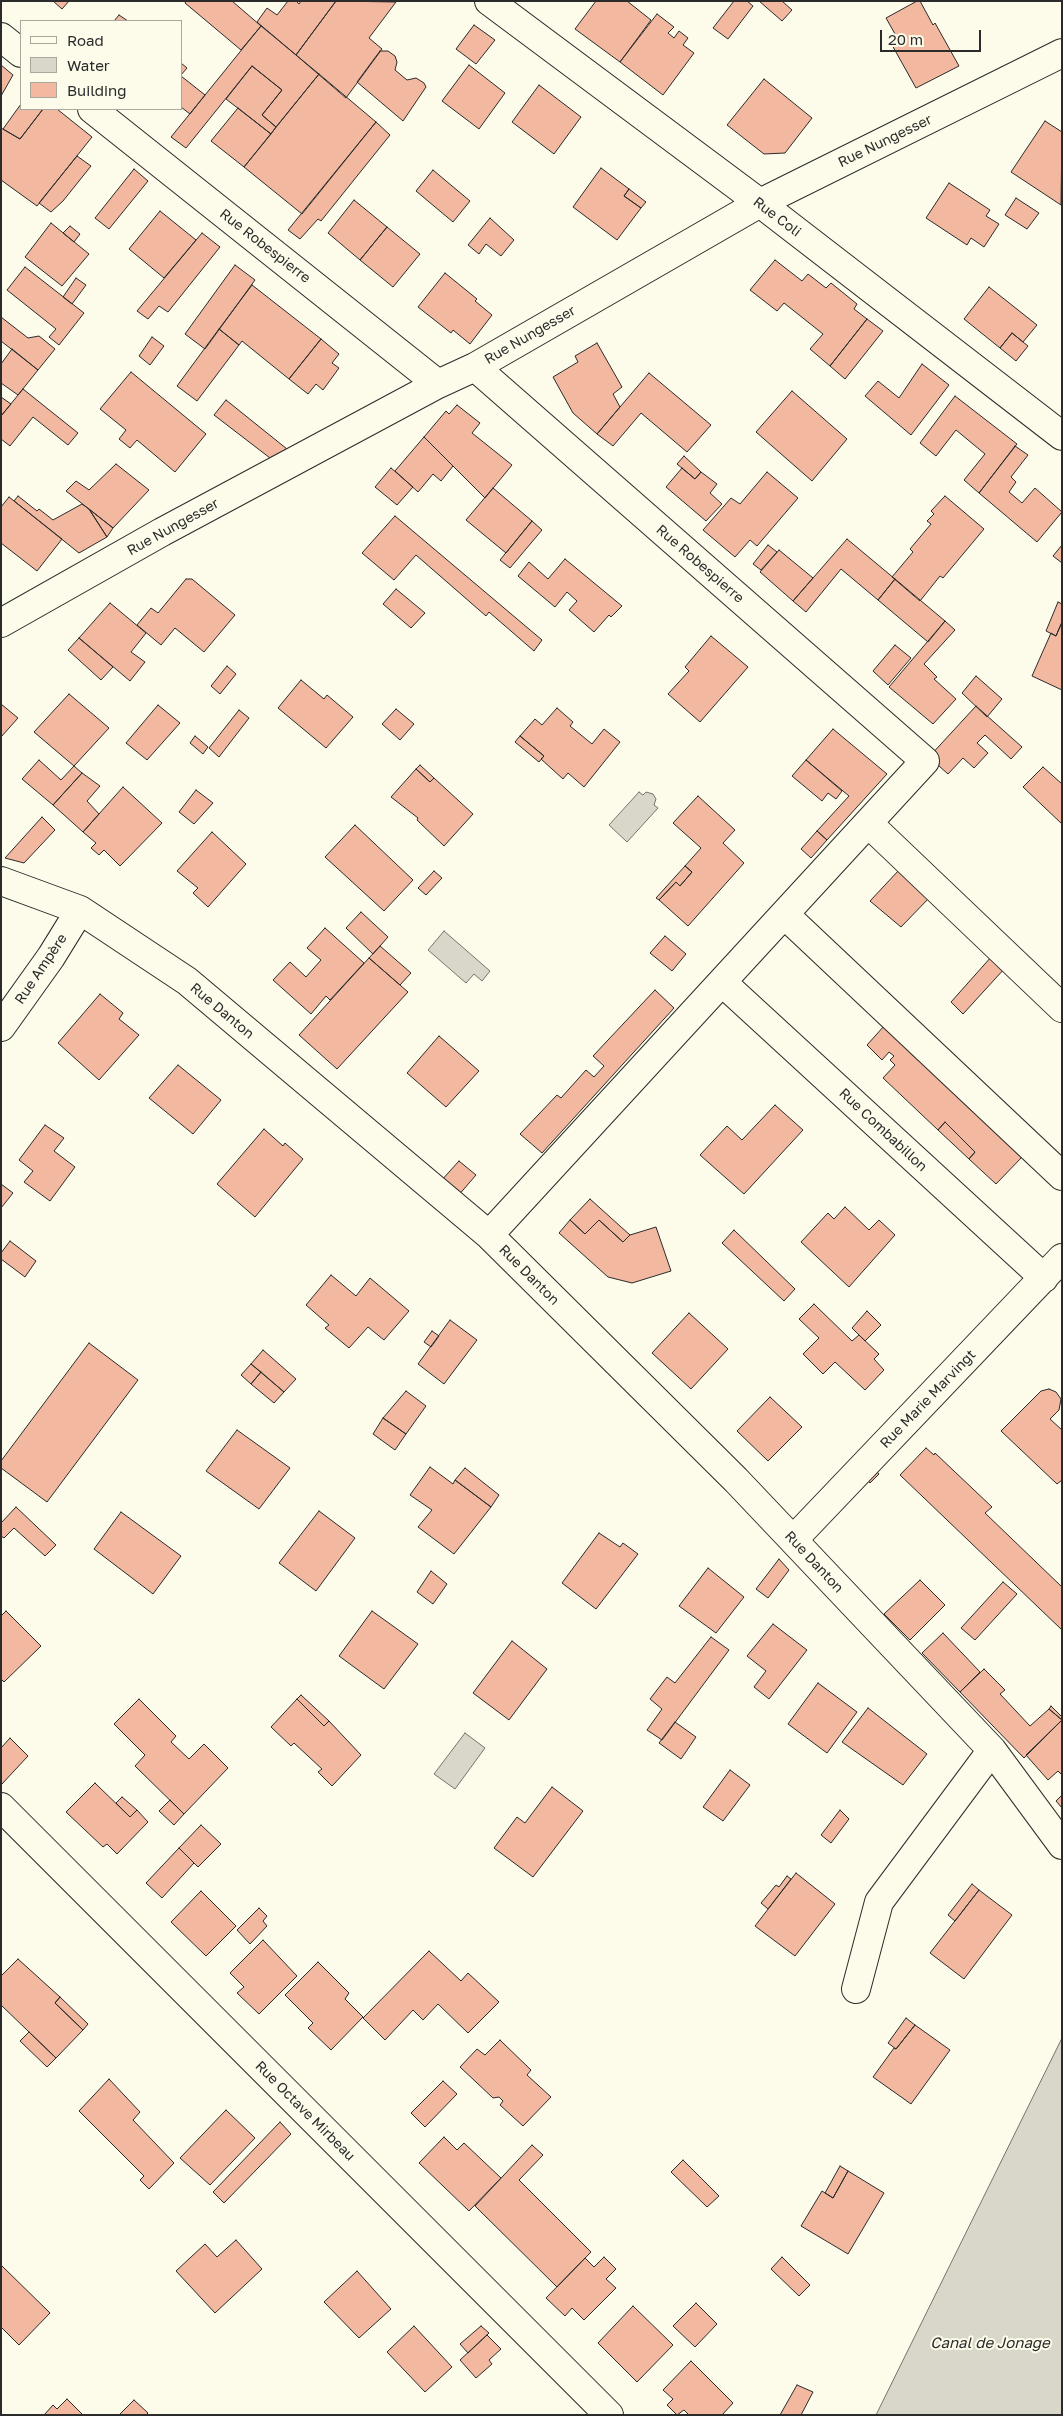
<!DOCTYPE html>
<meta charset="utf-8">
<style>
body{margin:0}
#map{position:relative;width:1063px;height:2416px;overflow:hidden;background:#fdfbea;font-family:"Golos Text",sans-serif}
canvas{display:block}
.frame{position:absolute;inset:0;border:2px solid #2b2b2b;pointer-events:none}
.legend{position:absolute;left:20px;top:20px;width:162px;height:90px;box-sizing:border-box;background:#fdfbea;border:1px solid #a9a89e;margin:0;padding:6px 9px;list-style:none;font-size:15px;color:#2b2b2b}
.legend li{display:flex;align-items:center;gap:10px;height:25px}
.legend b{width:25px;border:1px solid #a9a89e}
.scale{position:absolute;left:880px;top:30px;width:101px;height:22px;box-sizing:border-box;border:2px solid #2b2b2b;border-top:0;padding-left:6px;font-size:15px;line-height:18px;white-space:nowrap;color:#2b2b2b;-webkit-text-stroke:4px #fdfbea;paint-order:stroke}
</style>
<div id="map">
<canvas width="1063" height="2416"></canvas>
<div class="frame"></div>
<ul class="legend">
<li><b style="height:6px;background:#fdfbea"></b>Road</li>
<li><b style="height:14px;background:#d8d7c9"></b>Water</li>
<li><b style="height:14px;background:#f2b8a0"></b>Building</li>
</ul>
<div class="scale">20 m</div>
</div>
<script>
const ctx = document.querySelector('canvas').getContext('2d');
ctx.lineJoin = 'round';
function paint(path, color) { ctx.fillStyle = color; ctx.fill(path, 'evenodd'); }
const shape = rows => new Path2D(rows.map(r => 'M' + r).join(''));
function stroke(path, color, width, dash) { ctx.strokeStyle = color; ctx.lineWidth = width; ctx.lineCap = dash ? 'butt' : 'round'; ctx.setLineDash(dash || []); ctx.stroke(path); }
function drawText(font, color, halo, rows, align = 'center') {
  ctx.font = font + ' "Golos Text",sans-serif'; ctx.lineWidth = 4; ctx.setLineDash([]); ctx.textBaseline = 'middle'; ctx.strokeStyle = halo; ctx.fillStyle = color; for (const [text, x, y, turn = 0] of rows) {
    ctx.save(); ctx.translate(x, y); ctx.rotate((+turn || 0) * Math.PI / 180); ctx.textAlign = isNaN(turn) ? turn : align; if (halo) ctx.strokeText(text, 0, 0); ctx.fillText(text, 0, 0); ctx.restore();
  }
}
const water = shape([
 [639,792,643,795,646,792,653,794,656,799,654,805,658,808,627,842,609,825,639,792],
 [444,931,490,971,482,981,474,974,466,983,428,950,444,931],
 [465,1733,485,1748,455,1789,434,1774,465,1733],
 [1062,2038,1062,2415,876,2415,1062,2038]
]);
const building = shape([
 [53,1,69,1,62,9,53,1],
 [186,1,232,1,261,26,241,50,185,3,186,1],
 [288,1,296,1,299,4,301,1,336,1,296,55,257,22,267,8,277,15,288,1],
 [336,1,396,2,369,38,382,49,346,98,296,55,336,1],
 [596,1,627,1,651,20,620,62,575,29,596,1],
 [734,1,747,1,753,6,728,39,713,28,734,1],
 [759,1,782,1,792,10,782,21,759,1],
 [917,1,920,1,933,25,935,23,959,66,916,88,892,45,899,41,886,18,917,1],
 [657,14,674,27,668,33,674,38,679,31,688,38,683,45,694,53,663,95,620,62,657,14],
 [119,15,128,21,114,21,119,15],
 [474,25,495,40,476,64,456,49,474,25],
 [261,26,319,74,276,127,262,115,282,90,252,66,186,148,171,137,261,26],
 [380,51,388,51,395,56,397,62,395,70,407,80,416,78,424,83,426,87,403,121,357,82,380,51],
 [181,63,187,68,181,75,181,63],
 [1,65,13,75,1,96,1,65],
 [469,65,505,93,479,129,442,101,469,65],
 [252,66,282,90,262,115,276,127,271,134,226,99,252,66],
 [319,74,376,122,302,214,244,167,319,74],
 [181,76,205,95,190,114,181,107,181,76],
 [764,79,812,118,785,153,764,154,727,125,764,79],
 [539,85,581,117,554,154,512,122,539,85],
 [21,104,21,109,43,109,20,139,3,129,21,104],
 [238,108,271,134,244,167,211,141,238,108],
 [43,109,57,109,92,137,37,206,1,180,1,128,20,139,43,109],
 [1045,121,1062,132,1061,205,1011,172,1045,121],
 [376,122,390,135,321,221,318,219,300,239,288,230,376,122],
 [77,156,91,166,63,201,51,212,39,203,77,156],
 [601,168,629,189,624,196,641,208,617,240,573,207,601,168],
 [134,169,148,181,109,229,95,218,134,169],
 [433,170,470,201,453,222,416,191,433,170],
 [949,183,990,210,986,216,999,224,984,247,971,238,967,245,926,218,949,183],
 [629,189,646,202,641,208,624,196,629,189],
 [1016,198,1039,213,1027,229,1005,215,1016,198],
 [354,200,387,227,360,260,328,233,354,200],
 [160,211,196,240,164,278,129,249,160,211],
 [490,218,514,240,501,256,486,244,479,254,468,245,490,218],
 [51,223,89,254,62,286,25,257,51,223],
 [70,226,80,234,74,242,63,233,70,226],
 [387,227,420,254,393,287,360,260,387,227],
 [202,233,220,247,168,312,159,306,148,319,137,311,202,233],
 [775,260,802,281,808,274,826,288,831,283,857,304,854,309,867,319,830,366,810,349,823,334,784,303,777,311,750,290,775,260],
 [235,265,255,280,205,349,185,334,235,265],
 [25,267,84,313,59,345,49,337,56,329,7,290,25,267],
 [445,273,477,299,475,301,492,315,470,344,453,330,451,333,418,307,445,273],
 [76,278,86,285,72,304,63,297,76,278],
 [252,285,321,339,289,379,242,341,239,345,219,329,252,285],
 [989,287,1037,325,1023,342,1012,333,1000,348,964,319,989,287],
 [1,317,28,338,39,336,55,349,38,370,1,341,1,317],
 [867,319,883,331,845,379,830,366,867,319],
 [219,329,239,345,197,401,177,386,219,329],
 [1012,333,1028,346,1016,361,1000,348,1012,333],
 [152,337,164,346,150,365,139,356,152,337],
 [321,339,339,354,332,363,339,368,323,390,316,384,308,394,289,379,321,339],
 [597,343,622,387,613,394,620,407,597,434,573,413,553,377,578,362,575,356,597,343],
 [12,349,38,370,18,395,1,383,1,364,12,349],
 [922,364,949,385,911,435,865,396,878,381,899,398,922,364],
 [131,372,206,434,175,472,137,440,130,448,119,439,126,430,100,409,131,372],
 [649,373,711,425,687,452,641,413,613,446,597,434,649,373],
 [23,389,78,433,68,445,33,417,10,446,1,439,1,416,23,389],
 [792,391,847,439,812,481,756,432,792,391],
 [955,396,1017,444,979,493,964,480,985,454,956,430,936,456,920,443,955,396],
 [1,397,11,404,1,416,1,397],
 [226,400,287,449,270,458,214,415,226,400],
 [457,405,480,423,472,433,512,465,485,498,424,437,446,411,449,414,457,405],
 [424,437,453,466,441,481,433,474,418,492,395,471,424,437],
 [1015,446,1028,455,1011,477,1016,482,1009,492,1022,503,1035,488,1062,512,1037,542,979,493,1015,446],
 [684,456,701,472,695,479,677,464,684,456],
 [116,464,149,490,113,528,66,491,76,481,89,490,116,464],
 [391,468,413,487,397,505,375,487,391,468],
 [682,468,695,479,701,472,717,484,710,493,722,504,706,521,666,487,682,468],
 [767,472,798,498,757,546,750,540,735,557,703,530,731,498,740,504,767,472],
 [493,488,532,521,506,553,466,520,493,488],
 [18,496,37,511,39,509,53,520,82,504,89,509,107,537,79,553,14,501,18,496],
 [945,496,984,529,943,578,940,576,920,601,892,577,913,552,910,549,931,524,927,521,934,514,931,511,945,496],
 [9,497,62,539,37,571,1,543,1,507,9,497],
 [89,509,113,528,107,537,89,509],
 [395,516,542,640,534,651,489,612,486,616,416,555,394,580,362,553,395,516],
 [532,521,542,530,510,568,500,560,532,521],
 [847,539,895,579,878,600,841,569,806,612,793,601,847,539],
 [768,545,777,552,761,570,753,564,768,545],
 [1062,545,1062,563,1053,556,1062,545],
 [779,550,813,578,793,601,760,572,779,550],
 [565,559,622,606,611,617,609,615,594,632,569,610,577,601,567,592,555,607,518,576,529,562,548,579,565,559],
 [186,579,192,579,235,615,204,652,175,628,161,645,137,625,151,608,158,613,186,579],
 [895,579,945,621,928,642,878,600,895,579],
 [396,589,425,613,411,628,383,604,396,589],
 [1058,602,1062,604,1062,622,1056,636,1046,631,1058,602],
 [110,603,146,633,131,652,145,662,130,681,79,638,110,603],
 [945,621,955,630,924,664,937,677,934,679,956,699,933,724,889,687,945,621],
 [1062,622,1062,690,1032,676,1051,633,1056,636,1062,622],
 [711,636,748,667,700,722,668,694,689,671,685,667,711,636],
 [79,638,113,667,101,680,68,650,79,638],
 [895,645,911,658,888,685,873,671,895,645],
 [227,666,236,674,220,694,211,686,227,666],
 [976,676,1002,699,987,717,962,693,976,676],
 [301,680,324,699,327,695,353,717,326,748,278,708,301,680],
 [69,694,109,728,74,766,34,732,69,694],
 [1,704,18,718,1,737,1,704],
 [158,705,180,723,147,760,126,743,158,705],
 [976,706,1022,747,1011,759,985,735,977,743,988,753,974,768,963,758,948,774,929,757,976,706],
 [557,708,573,722,570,726,592,744,604,729,620,742,584,787,568,773,563,779,541,759,544,756,520,736,535,719,542,725,557,708],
 [396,709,414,724,400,740,382,724,396,709],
 [239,710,249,718,219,757,209,748,239,710],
 [833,729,887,774,827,840,817,831,849,796,806,760,833,729],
 [195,736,208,747,203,754,190,743,195,736],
 [520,736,544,756,539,762,515,742,520,736],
 [39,760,61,780,74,766,82,773,53,805,22,779,39,760],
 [806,760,842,791,836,799,828,793,822,801,792,776,806,760],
 [420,765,434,778,430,782,416,769,420,765],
 [1043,767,1062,784,1062,824,1023,787,1043,767],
 [416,769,430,782,434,778,473,814,444,846,417,820,418,818,391,797,416,769],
 [82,773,100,786,87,801,99,814,83,832,53,805,82,773],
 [123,787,162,823,120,866,104,850,99,855,91,848,96,843,83,832,123,787],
 [196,790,213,803,194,824,179,812,196,790],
 [698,796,735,830,723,843,744,863,688,926,659,900,676,882,680,886,692,872,685,866,701,848,673,823,698,796],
 [42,817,55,830,24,863,5,858,42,817],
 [355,825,413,880,384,911,325,857,355,825],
 [817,831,827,840,811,858,801,849,817,831],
 [212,832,246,864,208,907,193,893,198,888,177,871,212,832],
 [685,866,692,872,680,886,676,882,659,900,656,898,685,866],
 [900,869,930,897,901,927,870,901,900,869],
 [434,871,442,878,426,895,418,888,434,871],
 [361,912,388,937,373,954,346,928,361,912],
 [325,928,364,963,330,1000,326,996,311,1014,273,980,290,962,306,977,321,960,307,948,325,928],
 [665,936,686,954,672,971,650,953,665,936],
 [380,946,411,973,400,985,369,958,380,946],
 [992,956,1005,968,963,1014,951,1002,992,956],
 [369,958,408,992,337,1069,299,1035,369,958],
 [655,990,674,1008,542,1153,520,1134,557,1095,561,1098,586,1070,594,1077,604,1066,593,1056,655,990],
 [100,994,123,1013,119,1019,139,1035,99,1080,58,1043,100,994],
 [885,1025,1023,1156,996,1184,969,1159,975,1152,945,1122,938,1130,883,1078,895,1065,890,1060,894,1056,889,1052,882,1060,867,1045,885,1025],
 [439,1036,479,1071,446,1107,407,1073,439,1036],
 [178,1065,221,1100,193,1134,149,1098,178,1065],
 [775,1105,803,1130,744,1194,700,1155,727,1126,742,1140,775,1105],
 [945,1122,975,1152,969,1159,938,1130,945,1122],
 [45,1125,64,1138,54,1151,75,1167,50,1201,24,1182,33,1171,19,1160,45,1125],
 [264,1129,283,1146,285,1143,303,1159,255,1217,217,1184,264,1129],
 [459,1161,476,1175,457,1197,440,1182,459,1161],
 [1,1184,13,1193,1,1208,1,1184],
 [590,1199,630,1235,623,1242,599,1220,585,1234,570,1220,590,1199],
 [845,1207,869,1230,879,1220,895,1235,849,1287,801,1242,828,1213,834,1219,845,1207],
 [570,1220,585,1234,599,1220,623,1242,630,1235,656,1227,671,1271,632,1283,608,1277,559,1233,570,1220],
 [734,1230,795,1289,784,1301,722,1243,734,1230],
 [10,1241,36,1261,25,1277,1,1259,1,1253,10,1241],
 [331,1275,356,1296,370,1278,409,1311,384,1340,368,1327,349,1348,325,1328,329,1325,306,1305,331,1275],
 [814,1304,852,1341,859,1335,879,1354,874,1359,884,1370,865,1390,835,1362,823,1374,803,1354,819,1338,799,1319,814,1304],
 [867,1311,881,1325,865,1341,852,1328,867,1311],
 [689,1313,728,1349,691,1389,652,1353,689,1313],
 [450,1320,477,1340,444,1384,418,1364,450,1320],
 [432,1331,439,1336,431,1347,424,1342,432,1331],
 [89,1343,138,1380,47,1502,1,1468,1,1461,89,1343],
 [263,1350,296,1379,284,1392,251,1364,263,1350],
 [251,1364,261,1372,251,1384,241,1375,251,1364],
 [261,1372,284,1392,274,1403,251,1384,261,1372],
 [1049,1389,1056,1392,1061,1399,1059,1410,1050,1419,1062,1430,1062,1480,1057,1484,1001,1431,1041,1391,1049,1389],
 [406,1391,426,1406,406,1434,383,1418,406,1391],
 [770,1397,802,1427,768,1461,737,1431,770,1397],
 [383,1418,406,1434,395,1450,373,1434,383,1418],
 [237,1430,290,1468,259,1509,206,1471,237,1430],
 [926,1448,934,1455,935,1453,992,1507,985,1513,1062,1587,1062,1630,900,1475,926,1448],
 [868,1462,879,1474,870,1483,860,1472,868,1462],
 [430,1467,453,1484,455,1480,491,1507,454,1554,418,1527,432,1510,410,1495,430,1467],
 [465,1468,499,1495,491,1507,455,1480,465,1468],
 [16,1507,56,1545,45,1556,14,1528,4,1538,1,1536,1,1523,16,1507],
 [319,1511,355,1538,316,1591,279,1563,319,1511],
 [121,1512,181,1556,153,1594,94,1549,121,1512],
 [599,1533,620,1547,623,1543,638,1554,596,1609,562,1583,599,1533],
 [779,1559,789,1570,768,1598,756,1589,779,1559],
 [708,1568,744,1597,716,1633,679,1606,708,1568],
 [431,1571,447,1584,433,1604,417,1592,431,1571],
 [920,1580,945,1605,910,1640,884,1614,920,1580],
 [1003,1582,1017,1594,975,1640,961,1628,1003,1582],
 [6,1611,41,1646,4,1682,1,1679,1,1616,6,1611],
 [372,1611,418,1644,384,1689,339,1656,372,1611],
 [773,1624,807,1650,769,1699,754,1687,766,1671,747,1656,773,1624],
 [943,1633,980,1672,960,1692,922,1653,943,1633],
 [711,1637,729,1650,662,1740,647,1730,662,1709,650,1699,667,1677,675,1683,711,1637],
 [512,1641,547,1669,509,1720,473,1693,512,1641],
 [984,1669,1005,1690,1000,1694,1030,1726,1049,1709,1062,1720,1024,1758,960,1692,984,1669],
 [818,1683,857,1712,827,1753,788,1724,818,1683],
 [301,1695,329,1721,324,1726,297,1699,301,1695],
 [139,1699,176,1736,171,1742,189,1759,204,1744,228,1768,184,1814,135,1766,145,1755,114,1724,139,1699],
 [297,1699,324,1726,329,1721,361,1755,332,1786,318,1772,322,1769,294,1743,291,1746,271,1727,297,1699],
 [1051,1706,1062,1717,1062,1720,1049,1709,1051,1706],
 [868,1708,927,1754,903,1785,842,1742,868,1708],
 [1062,1720,1062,1775,1058,1771,1048,1780,1026,1755,1062,1720],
 [675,1722,696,1737,681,1759,659,1743,675,1722],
 [10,1738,28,1756,1,1785,1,1748,10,1738],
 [730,1770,750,1785,723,1821,703,1807,730,1770],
 [95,1783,130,1817,137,1810,148,1822,117,1854,107,1844,103,1847,66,1812,95,1783],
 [552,1787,583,1811,533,1877,494,1848,517,1817,525,1823,552,1787],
 [1062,1795,1062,1808,1056,1801,1062,1795],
 [122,1797,137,1810,130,1817,116,1803,122,1797],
 [170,1800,184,1814,174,1825,159,1811,170,1800],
 [840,1810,849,1819,831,1843,821,1835,840,1810],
 [201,1825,221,1844,198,1867,179,1848,201,1825],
 [179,1848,194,1863,162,1898,146,1883,179,1848],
 [796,1873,835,1904,795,1956,755,1926,796,1873],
 [787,1876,791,1879,768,1909,761,1903,776,1885,779,1887,787,1876],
 [972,1884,979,1890,955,1921,948,1915,972,1884],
 [979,1890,1012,1915,964,1979,930,1953,979,1890],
 [201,1891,236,1926,206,1956,171,1922,201,1891],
 [259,1908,267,1916,263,1921,267,1926,250,1944,237,1930,259,1908],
 [263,1940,297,1976,259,2014,237,1993,244,1987,230,1973,263,1940],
 [429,1951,461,1981,468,1973,499,2002,468,2033,438,2004,423,2020,413,2010,385,2040,363,2018,429,1951],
 [18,1959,60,1997,55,2003,83,2030,56,2058,1,2005,1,1976,18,1959],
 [318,1962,349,1993,345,1999,363,2017,331,2050,308,2028,313,2023,285,1995,318,1962],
 [60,1997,88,2024,83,2030,55,2003,60,1997],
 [906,2018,915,2025,896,2049,888,2043,906,2018],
 [915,2025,950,2050,911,2104,873,2077,894,2048,896,2049,915,2025],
 [29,2032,56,2058,47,2067,20,2041,29,2032],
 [500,2040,531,2070,527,2075,551,2097,523,2126,500,2105,503,2101,499,2097,493,2098,460,2067,477,2049,485,2055,500,2040],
 [109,2079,140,2112,133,2120,174,2163,149,2189,140,2180,144,2176,79,2111,109,2079],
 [443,2081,457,2094,425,2127,411,2113,443,2081],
 [226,2110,255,2138,210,2185,180,2158,226,2110],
 [280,2122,291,2134,224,2203,213,2192,280,2122],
 [444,2137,457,2150,464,2143,501,2178,469,2211,419,2163,444,2137],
 [532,2145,543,2155,519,2180,591,2252,557,2287,475,2206,532,2145],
 [683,2160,719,2196,707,2207,671,2172,683,2160],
 [840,2166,848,2171,833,2198,825,2193,840,2166],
 [848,2171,884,2193,848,2254,801,2226,822,2191,833,2198,848,2171],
 [236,2240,262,2269,215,2313,176,2271,205,2244,217,2257,236,2240],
 [604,2257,616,2269,606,2279,616,2288,584,2320,572,2308,565,2316,546,2298,585,2258,594,2267,604,2257],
 [782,2257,810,2285,799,2296,771,2269,782,2257],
 [1,2265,50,2313,19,2345,1,2327,1,2265],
 [357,2271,391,2309,359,2338,324,2302,357,2271],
 [696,2303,717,2324,695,2347,673,2326,696,2303],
 [633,2306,673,2345,637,2382,598,2343,633,2306],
 [414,2326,452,2367,425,2392,387,2352,414,2326],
 [481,2326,489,2333,468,2353,460,2344,481,2326],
 [487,2335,501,2349,489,2360,492,2364,476,2378,460,2360,487,2335],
 [691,2361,733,2403,722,2415,689,2415,684,2410,677,2415,667,2405,673,2399,663,2390,691,2361],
 [797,2385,813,2392,801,2415,780,2415,797,2385],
 [67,2399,83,2415,44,2415,53,2405,57,2409,67,2399],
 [134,2400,148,2413,146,2415,119,2415,134,2400]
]);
const minor = shape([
 [489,1,760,203,1062,436],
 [1,37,21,53],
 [92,109,438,384],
 [475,367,925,761,489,1235],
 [1,623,162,532,438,384,475,367,760,203,1062,53],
 [869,824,1062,1008],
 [1,881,80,910,187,981,489,1235,736,1480,992,1750,1062,1845],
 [785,915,1062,1176],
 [723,983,1044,1278],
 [1,1027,51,957,80,910],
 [793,1540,1062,1258],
 [1,1807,609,2415],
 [856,1989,879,1902,992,1750]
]);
const streetNames = [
 ["Rue Nungesser",885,141,-26],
 ["Rue Coli",777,217,37],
 ["Rue Robespierre",265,246,38],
 ["Rue Nungesser",530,335,-30],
 ["Rue Nungesser",173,527,-29],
 ["Rue Robespierre",700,564,41],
 ["Rue Ampère",41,969,-56],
 ["Rue Danton",222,1011,40],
 ["Rue Combabillon",883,1130,43],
 ["Rue Danton",529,1275,45],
 ["Rue Marie Marvingt",928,1399,-46],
 ["Rue Danton",814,1562,47],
 ["Rue Octave Mirbeau",305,2111,45]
];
const waterNames = [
 ["Canal de Jonage",990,2343]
];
paint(water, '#d8d7c9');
stroke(water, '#74746e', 1);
paint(building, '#f2b8a0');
stroke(building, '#2b2b2b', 1);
stroke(minor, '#2b2b2b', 30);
stroke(minor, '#fdfbea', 28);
drawText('14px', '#2b2b2b', '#fdfbea', streetNames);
drawText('italic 15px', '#2b2b2b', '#fdfbea', waterNames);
</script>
